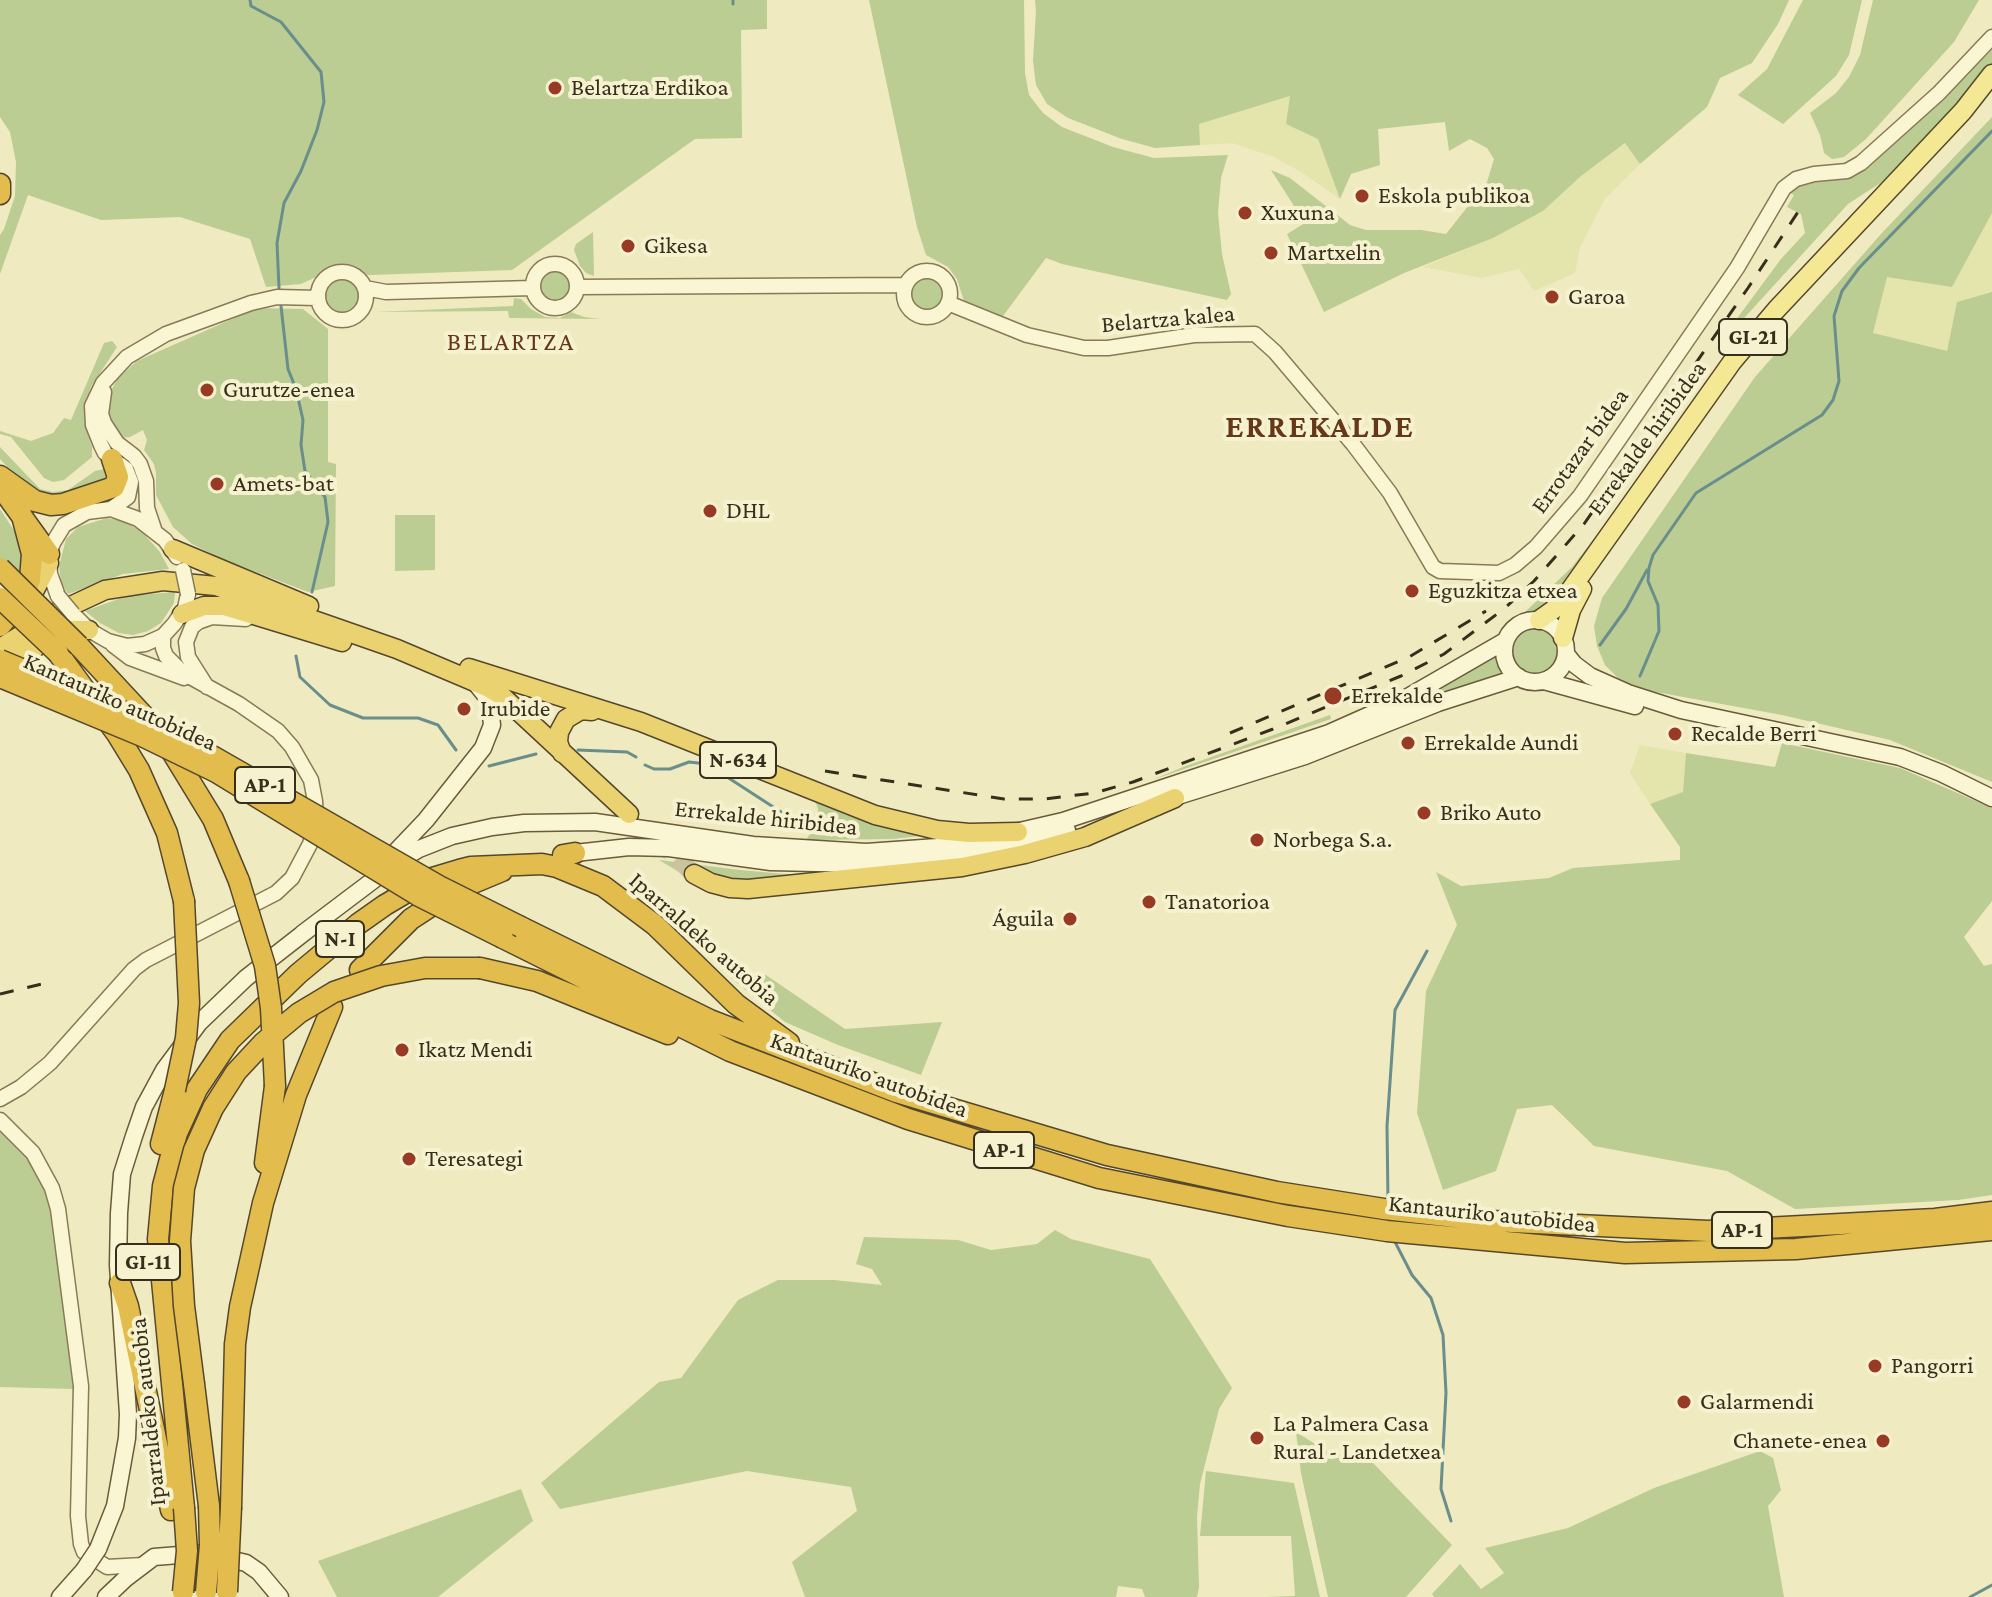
<!DOCTYPE html>
<meta charset="utf-8">
<style>
body{margin:0}
canvas{display:block;background:#efeabf}
</style>
<canvas width="1992" height="1597"></canvas>
<script>
const ctx = document.querySelector('canvas').getContext('2d');
ctx.lineJoin = 'round';
function paint(path, color) { ctx.fillStyle = color; ctx.fill(path, 'evenodd'); }
const shape = rows => new Path2D(rows.map(r => 'M' + r).join(''));
function stroke(path, color, width, dash) { ctx.strokeStyle = color; ctx.lineWidth = width; ctx.lineCap = dash ? 'butt' : 'round'; ctx.setLineDash(dash || []); ctx.stroke(path); }
function drawText(font, color, halo, rows, align = 'center') {
  ctx.font = font + ' "Crimson Pro",serif'; ctx.lineWidth = 8; ctx.setLineDash([]); ctx.textBaseline = 'middle'; ctx.strokeStyle = halo; ctx.fillStyle = color; for (const [text, x, y, turn = 0] of rows) {
    ctx.save(); ctx.translate(x, y); ctx.rotate((+turn || 0) * Math.PI / 180); ctx.textAlign = isNaN(turn) ? turn : align; if (halo) ctx.strokeText(text, 0, 0); ctx.fillText(text, 0, 0); ctx.restore();
  }
}
const farmland = shape([
 [1290,96,1318,139,1340,199,1301,172,1274,157,1232,143,1200,145,1198,124],
 [1626,143,1640,164,1605,199,1580,247,1575,273,1534,291,1519,269,1482,278,1423,267,1493,238,1543,211,1581,176],
 [1992,213,1992,292,1957,302,1947,352,1873,334,1887,276,1952,287],
 [1640,745,1686,753,1683,793,1650,804,1630,773]
]);
const green = shape([
 [0,0,767,0,767,29,741,30,742,138,695,139,512,270,343,276,357,285,360,296,355,307,344,312,338,312,328,307,324,296,326,285,340,276,318,276,301,284,266,287,250,239,180,217,101,220,28,195,0,274,0,235,4,229,15,196,16,162,10,132,0,117],
 [869,0,1024,0,1025,73,1029,95,1043,113,1062,127,1113,147,1154,158,1228,155,1221,178,1218,213,1222,254,1231,294,1227,300,1062,264,1046,258,1003,316,964,301,957,279,948,267,926,255,917,227],
 [1035,0,1789,0,1778,24,1752,63,1720,78,1707,107,1640,164,1625,143,1581,176,1543,211,1493,238,1404,273,1324,312,1287,234,1305,223,1271,170,1290,178,1350,225,1366,230,1421,230,1446,234,1487,182,1494,159,1487,148,1470,139,1449,151,1445,122,1378,129,1380,165,1351,174,1340,199,1318,139,1286,124,1290,96,1199,124,1200,145,1155,148,1122,139,1068,118,1047,104,1036,85,1033,61,1036,11],
 [1803,0,1862,0,1849,55,1836,76,1783,124,1738,95,1767,69],
 [1873,0,1979,0,1954,42,1866,139,1844,157,1832,159,1824,153,1820,135,1810,113,1836,93,1849,77,1860,55],
 [1992,43,1992,64,1959,102,1882,182,1848,204,1726,338,1724,336,1781,259,1805,233,1801,214,1787,207,1794,195,1790,193,1805,181,1839,178],
 [1992,117,1992,213,1952,287,1887,277,1873,333,1947,351,1957,302,1992,292,1992,782,1890,740,1782,715,1645,690,1619,679,1605,665,1597,646,1594,626,1602,598,1755,377,1881,234],
 [593,232,594,276,586,273,580,266,574,250,576,244],
 '538 285a16 16 0 1 1 32 0a16 16 0 1 1-32 0Z',
 '911 294a16 16 0 1 1 32 0a16 16 0 1 1-32 0Z',
 [514,298,521,299,531,309,545,317,560,318,571,312,584,317,600,319,509,318,508,311,375,312,513,306],
 [257,308,303,309,328,329,328,462,336,464,335,586,308,592,222,559,192,544,173,527,156,495,156,473,154,464,144,450,147,440,143,430,130,437,122,438,110,425,108,396,118,378,137,361],
 [112,341,117,347,91,387,85,405,85,426,92,447,92,457,64,480,53,482,44,478,11,437,0,434,0,431,31,441,53,433,64,418,71,420,104,343],
 [0,447,40,489,53,492,68,490,95,471,104,469,109,471,111,479,48,499,23,484,0,459],
 [0,509,17,535,21,555,20,578,0,558],
 [395,515,435,515,435,570,395,571],
 [1612,515,1614,518,1543,612,1523,614,1572,567],
 [107,518,124,521,142,532,160,552,169,569,123,574,68,594,61,582,59,566,66,539,78,527],
 [175,592,174,603,161,623,148,631,133,635,119,633,100,623,85,611,127,596],
 '1511 652a25 25 0 1 1 50 0a25 25 0 1 1-50 0Z',
 [1496,655,1503,673,1422,700,1425,693],
 [1330,715,1331,719,1152,780,1183,767],
 [1782,743,1900,768,1992,808,1992,901,1964,937,1984,966,1992,964,1992,1195,1958,1200,1795,1209,1727,1171,1594,1146,1552,1105,1517,1109,1496,1171,1443,1190,1417,1113,1426,991,1457,925,1436,872,1461,886,1549,878,1573,868,1680,860,1680,847,1650,804,1683,792,1686,753,1775,767],
 [814,798,921,834,921,836,893,839,806,840,817,823,818,809],
 [659,860,740,870,796,875,750,881,735,881,693,865,684,875],
 [766,975,845,1029,942,1022,921,1075,838,1045,785,1022,731,978],
 [0,1127,26,1154,40,1176,51,1206,74,1389,0,1387],
 [1055,1230,1071,1239,1150,1259,1232,1388,1219,1409,1200,1484,1197,1517,1199,1587,1197,1597,1145,1597,1142,1589,1118,1586,1116,1597,805,1597,792,1562,857,1511,851,1487,747,1471,560,1509,541,1483,659,1382,681,1378,738,1300,778,1280,834,1280,882,1285,872,1269,856,1264,864,1237,958,1240,991,1250,1037,1244],
 [1296,1432,1331,1454,1358,1456,1373,1463,1452,1545,1406,1597,1328,1597,1301,1473],
 [1760,1451,1773,1458,1781,1490,1768,1506,1784,1597,1434,1597,1432,1594,1460,1564,1481,1589,1504,1573,1485,1548,1568,1528,1654,1488],
 [1206,1471,1294,1483,1320,1597,1266,1597,1295,1596,1291,1536,1200,1536],
 [521,1489,533,1521,438,1597,337,1597,318,1561]
]);
const stream = shape([
 [250,0,251,6,281,22,321,72,324,102,317,130,301,171,284,203,277,243,279,288],
 [733,0,733,4],
 [281,306,288,369,296,389,303,420,301,445,305,471,325,497,328,522,312,592],
 [1600,645,1626,609,1647,570],
 [296,656,300,677,330,705,363,718,418,718,438,725,456,750],
 [1640,676,1659,631,1658,605,1648,581,1649,568,1653,555,1696,493,1822,415,1833,400,1839,381,1834,316,1842,291,1859,268,1992,131],
 [578,750,627,752,636,757],
 [645,765,654,769,670,769,689,762,707,764,798,823],
 [489,766,536,754],
 [1388,1201,1387,1126,1395,1010,1427,951],
 [1394,1240,1412,1275,1431,1298,1443,1335,1446,1393,1441,1489,1451,1521],
 [1970,1597,1992,1585]
]);
const trunkTunnel = shape([
 [657,840,694,874]
]);
const tertiary = shape([
 '533 286a22 22 0 1 1 44 0a22 22 0 1 1-44 0Z',
 '904 294a23 23 0 1 1 46 0a23 23 0 1 1-46 0Z',
 '318 296a24 24 0 1 1 48 0a24 24 0 1 1-48 0Z',
 [578,287,906,285],
 [365,288,386,292,532,288],
 [948,303,1027,335,1084,348,1108,348,1194,335,1255,334,1275,352,1353,444,1390,493,1433,567,1440,571,1499,573,1515,565,1536,547,1580,496,1737,268,1784,188,1796,179,1814,174,1847,171,1861,163,1939,93,1992,37],
 [104,392,101,414,104,423,117,443,134,456,140,464,146,481,147,508,154,529],
 [111,509,128,497,131,482,126,469,105,453,101,445,93,425,92,406,103,383,127,357,166,334,251,303,277,297,317,298],
 [58,596,50,574,49,554,53,543,64,525,87,512,111,509,138,519,165,540,177,557],
 [73,614,89,630,108,641,127,646,145,644,163,636,174,624,185,608,188,594],
 [113,645,130,658,184,678],
 [207,687,188,657,186,642,192,627,198,622,212,617,246,619],
 [0,1099,21,1087,50,1063,134,969,146,960,276,893,292,878,310,844,316,823,315,801,311,780,292,747,278,731,239,704,183,673,166,656,163,648,163,636],
 [0,1120,33,1153,52,1188,58,1209,81,1386,78,1516,81,1544,84,1552,107,1567,143,1565]
]);
const secondary = shape([
 '1504 651a31 31 0 1 1 62 0a31 31 0 1 1-62 0Z',
 [1566,654,1574,664,1590,676,1628,693,1681,710,1900,757,1941,773,1992,798],
 [1544,681,1635,706],
 [1162,801,1305,756,1438,703,1519,677],
 [575,853,629,847,669,848,771,862,860,864,918,861,992,850,1067,830],
 [385,863,426,820,483,748,492,725,491,715,486,696,474,681],
 [302,934,396,863,419,849,452,836,492,827,524,823,595,822,753,845,866,852,937,847,985,839,1063,821,1329,733,1401,701,1505,641],
 [98,1549,115,1506,127,1438,128,1414,118,1265,119,1213,122,1174,134,1136,144,1107,164,1070,199,1023,246,978,310,928],
 [60,1597,84,1570],
 [106,1597,125,1579,154,1557,204,1553,246,1563,259,1572,280,1597]
]);
const primary = shape([
 [1539,620,1553,610,1566,596,1732,362,1776,310,1963,111,1992,74],
 [1563,638,1571,610,1582,589]
]);
const trunk = shape([
 [173,549,309,606],
 [28,603,49,563],
 [182,614,204,606,224,606,342,642],
 [0,648,60,611,105,590,163,581,216,586,397,649,489,688,502,696,629,814],
 [0,668,59,634,70,630,89,630],
 [469,668,641,722,875,815,937,830,969,833,1018,832],
 [562,753,558,742,559,732,566,719,581,710,592,711],
 [694,874,711,883,730,888,748,889,962,867,1025,854,1085,837,1175,798]
]);
const motorway = shape([
 [0,184,0,194],
 [0,476,35,501,51,505,63,504,114,487,118,477,112,459],
 [0,486,49,554],
 [0,626,20,602,30,580,32,554,22,516],
 [79,646,144,716,172,752,213,819,239,881],
 [58,653,117,734,139,770,167,833,184,901],
 [563,855,575,853],
 [521,927,710,1020,896,1092,1107,1155,1277,1192,1384,1209,1491,1221,1708,1231,1935,1219,1992,1212],
 [503,938,730,1051,908,1119,1099,1178,1288,1216,1387,1231,1625,1253,1796,1249,1992,1230],
 [480,968,537,981,668,1034],
 [360,970,411,919,454,891,502,871],
 [161,1144,175,1090],
 [265,1163,275,1086],
 [120,1283,128,1306,171,1510],
 [194,1384,209,1506],
 [231,1507,235,1344,240,1307,263,1203,296,1095,332,1007],
 [184,1508,158,1239,163,1186,177,1133,197,1089,230,1040,298,974,358,924,385,905,429,879,459,870,471,867,542,864,557,867,603,886,655,925,736,1004,789,1043]
]);
const rail = shape([
 [1230,733,1409,657,1486,611],
 [825,771,1004,799,1044,799,1094,793,1133,782,1273,729,1401,676,1444,654,1505,608,1534,581,1584,524,1748,288,1798,212],
 [0,994,54,981]
]);
const tertiaryBridge = shape([
 [183,570,188,594],
 [58,596,73,614]
]);
const secondaryBridge = shape([
 [84,1570,98,1549]
]);
const motorwayBridge = shape([
 [0,568,79,646],
 [0,598,58,653],
 [0,660,165,729,439,886,521,927],
 [0,677,142,736,216,772,419,896,503,938],
 [239,881,265,966,271,1008,275,1086],
 [175,1090,186,1038,189,1003,184,901],
 [194,1384,184,1306,180,1241,184,1188,194,1150,213,1108,236,1072,263,1043,299,1013,334,992,381,976,425,968,480,968],
 [183,1592,187,1551,184,1508],
 [206,1592,210,1545,209,1506],
 [227,1592,231,1507]
]);
const markers = [
 [555,88,8,"#993a25"],
 [1362,196,8,"#993a25"],
 [1245,213,8,"#993a25"],
 [628,246,8,"#993a25"],
 [1271,253,8,"#993a25"],
 [1552,297,8,"#993a25"],
 [207,390,8,"#993a25"],
 [217,484,8,"#993a25"],
 [710,511,8,"#993a25"],
 [1412,591,8,"#993a25"],
 [1333,696,10,"#993a25"],
 [464,709,8,"#993a25"],
 [1675,734,8,"#993a25"],
 [1408,743,8,"#993a25"],
 [1424,813,8,"#993a25"],
 [1257,840,8,"#993a25"],
 [1149,902,8,"#993a25"],
 [1070,919,8,"#993a25"],
 [402,1050,8,"#993a25"],
 [409,1159,8,"#993a25"],
 [1875,1366,8,"#993a25"],
 [1684,1402,8,"#993a25"],
 [1257,1438,8,"#993a25"],
 [1883,1441,8,"#993a25"]
];
const shields = [
 [1753,337,68],
 [738,760,76],
 [265,785,60],
 [340,939,48],
 [1004,1150,60],
 [1742,1230,60],
 [148,1262,64]
];
const shieldNames = [
 ["GI-21",1753,337],
 ["N-634",738,760],
 ["AP-1",265,785],
 ["N-I",340,939],
 ["AP-1",1004,1150],
 ["AP-1",1742,1230],
 ["GI-11",148,1262]
];
const poiNames = [
 ["Belartza Erdikoa",571,88],
 ["Eskola publikoa",1378,196],
 ["Xuxuna",1261,213],
 ["Gikesa",644,246],
 ["Martxelin",1287,253],
 ["Garoa",1568,297],
 ["Gurutze-enea",223,390],
 ["Amets-bat",233,484],
 ["DHL",726,511],
 ["Eguzkitza etxea",1428,591],
 ["Errekalde",1351,696],
 ["Irubide",480,709],
 ["Recalde Berri",1691,734],
 ["Errekalde Aundi",1424,743],
 ["Briko Auto",1440,813],
 ["Norbega S.a.",1273,840],
 ["Tanatorioa",1165,902],
 ["Águila",1054,919,"right"],
 ["Ikatz Mendi",418,1050],
 ["Teresategi",425,1159],
 ["Pangorri",1891,1366],
 ["Galarmendi",1700,1402],
 ["La Palmera Casa",1273,1424],
 ["Rural - Landetxea",1273,1452],
 ["Chanete-enea",1867,1441,"right"]
];
const streetNames = [
 ["Belartza kalea",1168,319,-5],
 ["Errekalde hiribidea",1647,438,-54],
 ["Errotazar bidea",1580,451,-54],
 ["Kantauriko autobidea",120,702,24],
 ["Errekalde hiribidea",766,818,6],
 ["Iparraldeko autobia",704,939,41],
 ["Kantauriko autobidea",869,1075,20],
 ["Kantauriko autobidea",1492,1214,6],
 ["Iparraldeko autobia",148,1412,-96]
];
const neighbourhoodNames = [
 ["BELARTZA",511,342]
];
const districtNames = [
 ["ERREKALDE",1320,427]
];
paint(farmland, '#e3e5ac');
paint(green, '#bbcd93');
stroke(stream, '#698e8c', 3);
stroke(trunkTunnel, '#cac49e', 18, [18, 9]);
stroke(tertiary, '#887a57', 17);
stroke(secondary, '#6a5b3a', 19);
stroke(primary, '#55472c', 21);
stroke(trunk, '#55472c', 21);
stroke(motorway, '#55472c', 23);
stroke(tertiary, '#faf5d2', 14);
stroke(secondary, '#faf5d2', 16);
stroke(primary, '#f4e895', 18);
stroke(trunk, '#ebd270', 18);
stroke(motorway, '#e2bc4c', 20);
stroke(rail, '#372e1c', 3, [14, 14]);
stroke(tertiaryBridge, '#887a57', 17, []);
stroke(secondaryBridge, '#6a5b3a', 19, []);
stroke(motorwayBridge, '#55472c', 23, []);
stroke(tertiaryBridge, '#faf5d2', 14);
stroke(secondaryBridge, '#faf5d2', 16);
stroke(motorwayBridge, '#e2bc4c', 20);
for (const [x, y, r, color] of markers) { const dot = new Path2D(); dot.arc(x, y, r, 0, 2 * Math.PI); ctx.fillStyle = color; ctx.fill(dot); stroke(dot, '#f6f2cf', 3); }
for (const [x, y, w] of shields) { const box = new Path2D(); box.roundRect(x - w / 2, y - 18, w, 36, 6); ctx.fillStyle = '#f6f2cf'; ctx.fill(box); stroke(box, '#372e1c', 2); }
drawText('bold 22px', '#372e1c', null, shieldNames);
drawText('24px', '#372e1c', '#f6f2cf', poiNames, 'left');
drawText('24px', '#372e1c', '#f6f2cf', streetNames);
ctx.letterSpacing = '2px';
drawText('26px', '#65381a', '#f6f2cf', neighbourhoodNames);
ctx.letterSpacing = '0px';
ctx.letterSpacing = '2px';
drawText('bold 32px', '#65381a', '#f6f2cf', districtNames);
ctx.letterSpacing = '0px';
</script>
